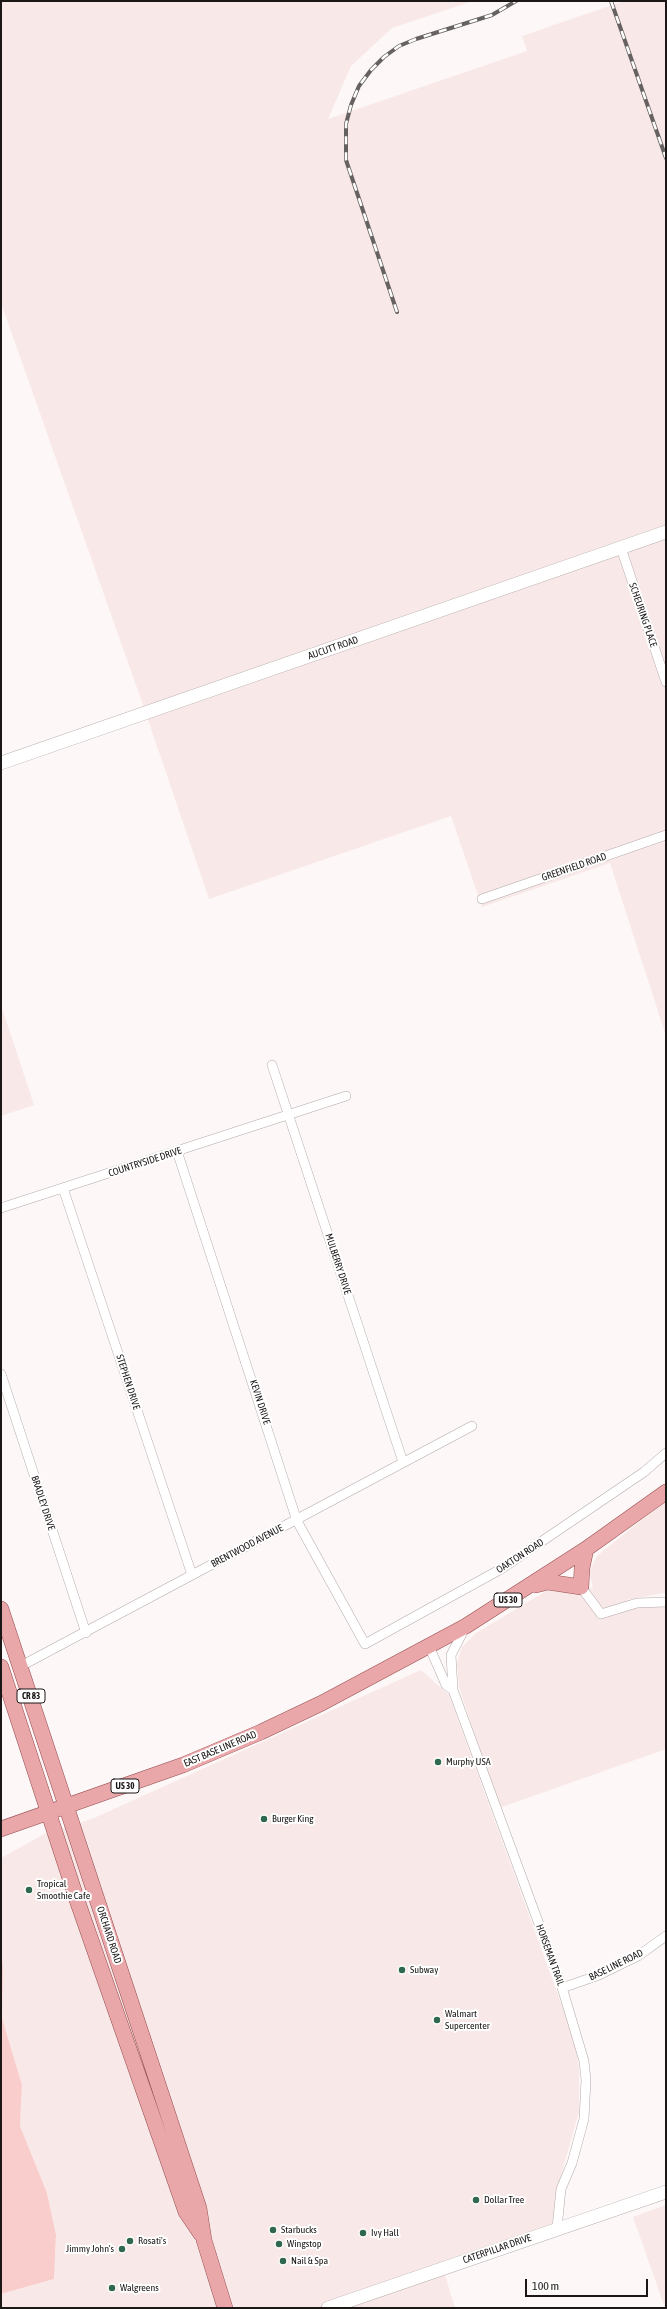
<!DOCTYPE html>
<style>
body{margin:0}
#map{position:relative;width:667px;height:2309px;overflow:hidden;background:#fef7f7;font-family:"Asap Condensed",sans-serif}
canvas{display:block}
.frame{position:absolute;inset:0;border:2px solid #1a1716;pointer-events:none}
.scale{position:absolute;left:525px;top:2279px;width:123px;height:18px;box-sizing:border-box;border:2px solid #1a1716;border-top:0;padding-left:5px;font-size:12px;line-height:14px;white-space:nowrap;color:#1a1716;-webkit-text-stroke:3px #fff;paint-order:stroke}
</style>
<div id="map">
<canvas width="667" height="2309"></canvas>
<div class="frame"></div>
<div class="scale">100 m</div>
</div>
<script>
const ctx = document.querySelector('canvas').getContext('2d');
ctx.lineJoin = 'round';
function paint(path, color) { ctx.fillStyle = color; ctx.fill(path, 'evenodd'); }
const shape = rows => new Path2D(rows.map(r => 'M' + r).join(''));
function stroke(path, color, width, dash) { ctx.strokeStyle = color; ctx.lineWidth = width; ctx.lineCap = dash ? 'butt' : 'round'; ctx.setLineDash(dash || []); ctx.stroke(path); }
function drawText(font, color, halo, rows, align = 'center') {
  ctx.font = font + ' "Asap Condensed",sans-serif'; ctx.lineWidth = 4; ctx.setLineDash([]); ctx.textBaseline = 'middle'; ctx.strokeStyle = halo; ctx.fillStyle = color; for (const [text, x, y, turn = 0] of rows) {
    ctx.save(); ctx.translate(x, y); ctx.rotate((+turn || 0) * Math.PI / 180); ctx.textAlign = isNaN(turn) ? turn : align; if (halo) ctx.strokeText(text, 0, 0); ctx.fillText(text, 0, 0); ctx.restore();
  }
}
const built = shape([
 [1,1,473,1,392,28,351,66,328,119,527,51,522,36,624,1,666,1,666,1036,610,863,482,907,451,816,209,899,143,705,1,303],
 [1,1005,34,1105,1,1116],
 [666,1500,666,1594,663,1593,626,1600,666,1604,666,1749,499,1808,459,1687,457,1663,462,1647,476,1633,553,1587,567,1589,593,1588,589,1572,597,1556],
 [421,1670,449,1695,574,2039,579,2068,579,2112,563,2168,552,2224,441,2262,455,2308,1,2308,1,2294,54,2279,56,2235,47,2193,20,2126,22,2085,2,2018,1,1858,44,1834,94,1818],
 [666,2205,666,2308,665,2308,633,2217]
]);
const green = shape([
 [1,1947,3,1969,2,2018,22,2085,20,2126,47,2193,56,2235,54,2279,1,2294]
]);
const street = shape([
 [621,548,666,682],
 [482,899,666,835],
 [272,1065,403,1462],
 [177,1151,297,1521,365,1644,501,1569,644,1472,666,1453],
 [63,1188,192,1575],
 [1,1208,346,1096],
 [1,1374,86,1633],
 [581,1587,601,1614,637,1603,666,1602],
 [465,1628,451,1655,453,1690,561,1984,584,2061,586,2080,584,2119,572,2163,561,2189,557,2228],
 [429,1646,446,1685,453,1690],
 [21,1666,472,1426],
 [562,1988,599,1975,638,1956,666,1936]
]);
const secondary = shape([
 [1,763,666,532],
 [328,2308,666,2192]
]);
const primary = shape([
 [536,1585,548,1582,581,1587,582,1568,586,1549],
 [1,1609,199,2208,204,2240,225,2308],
 [1,1667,78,1903,186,2212,201,2234],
 [1,1829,183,1765,261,1732,322,1703,466,1626,586,1549,666,1492]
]);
const rail = shape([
 [611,1,666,158],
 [397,312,346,160,346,124,351,105,359,86,371,70,384,57,399,46,416,39,492,15,516,1]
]);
const markers = [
 [438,1762,4,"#30684f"],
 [264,1819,4,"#30684f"],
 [29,1890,4,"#30684f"],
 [402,1970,4,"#30684f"],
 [437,2020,4,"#30684f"],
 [476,2200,4,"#30684f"],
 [273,2230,4,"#30684f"],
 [363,2233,4,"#30684f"],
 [130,2241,4,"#30684f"],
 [279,2244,4,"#30684f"],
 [122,2249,4,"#30684f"],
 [283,2261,4,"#30684f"],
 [112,2288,4,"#30684f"]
];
const shields = [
 [508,1600,28],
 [31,1696,28],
 [125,1786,28]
];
const shieldNames = [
 ["US 30",508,1600],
 ["CR 83",31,1696],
 ["US 30",125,1786]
];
const streetNames = [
 ["SCHEURING PLACE",643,615,71],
 ["AUCUTT ROAD",333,648,-19],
 ["GREENFIELD ROAD",574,867,-19],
 ["COUNTRYSIDE DRIVE",145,1162,-18],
 ["MULBERRY DRIVE",338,1264,72],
 ["STEPHEN DRIVE",128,1382,72],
 ["KEVIN DRIVE",260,1402,72],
 ["BRADLEY DRIVE",43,1503,72],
 ["BRENTWOOD AVENUE",247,1546,-28],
 ["OAKTON ROAD",520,1556,-33],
 ["EAST BASE LINE ROAD",220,1749,-23],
 ["ORCHARD ROAD",109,1935,72],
 ["HORSEMAN TRAIL",550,1955,70],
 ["BASE LINE ROAD",616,1965,-26],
 ["CATERPILLAR DRIVE",497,2249,-19]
];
const poiNames = [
 ["Murphy USA",446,1762],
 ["Burger King",272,1819],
 ["Tropical",37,1884],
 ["Smoothie Cafe",37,1896],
 ["Subway",410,1970],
 ["Walmart",445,2014],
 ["Supercenter",445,2026],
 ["Dollar Tree",484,2200],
 ["Starbucks",281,2230],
 ["Ivy Hall",371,2233],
 ["Rosati's",138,2241],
 ["Wingstop",287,2244],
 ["Jimmy John's",114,2249,"right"],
 ["Nail & Spa",291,2261],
 ["Walgreens",120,2288]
];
paint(built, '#f8e9e8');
paint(green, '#f9cdcc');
stroke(street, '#b3a9a8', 10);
stroke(secondary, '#b3a9a8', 14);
stroke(primary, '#974e50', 16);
stroke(street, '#fff', 9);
stroke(secondary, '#fff', 13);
stroke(primary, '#e9a7a9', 15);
stroke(rail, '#666261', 4);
stroke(rail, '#fff', 2.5, [8]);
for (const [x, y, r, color] of markers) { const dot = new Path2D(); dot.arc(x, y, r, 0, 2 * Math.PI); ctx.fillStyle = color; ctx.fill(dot); stroke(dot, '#fff', 1.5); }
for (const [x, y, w] of shields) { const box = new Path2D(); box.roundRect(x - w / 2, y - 7, w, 14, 3); ctx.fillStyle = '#fff'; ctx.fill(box); stroke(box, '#1a1716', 1); }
drawText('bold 9px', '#1a1716', null, shieldNames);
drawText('10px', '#1a1716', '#fff', streetNames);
drawText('10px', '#1a1716', '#fff', poiNames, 'left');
</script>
